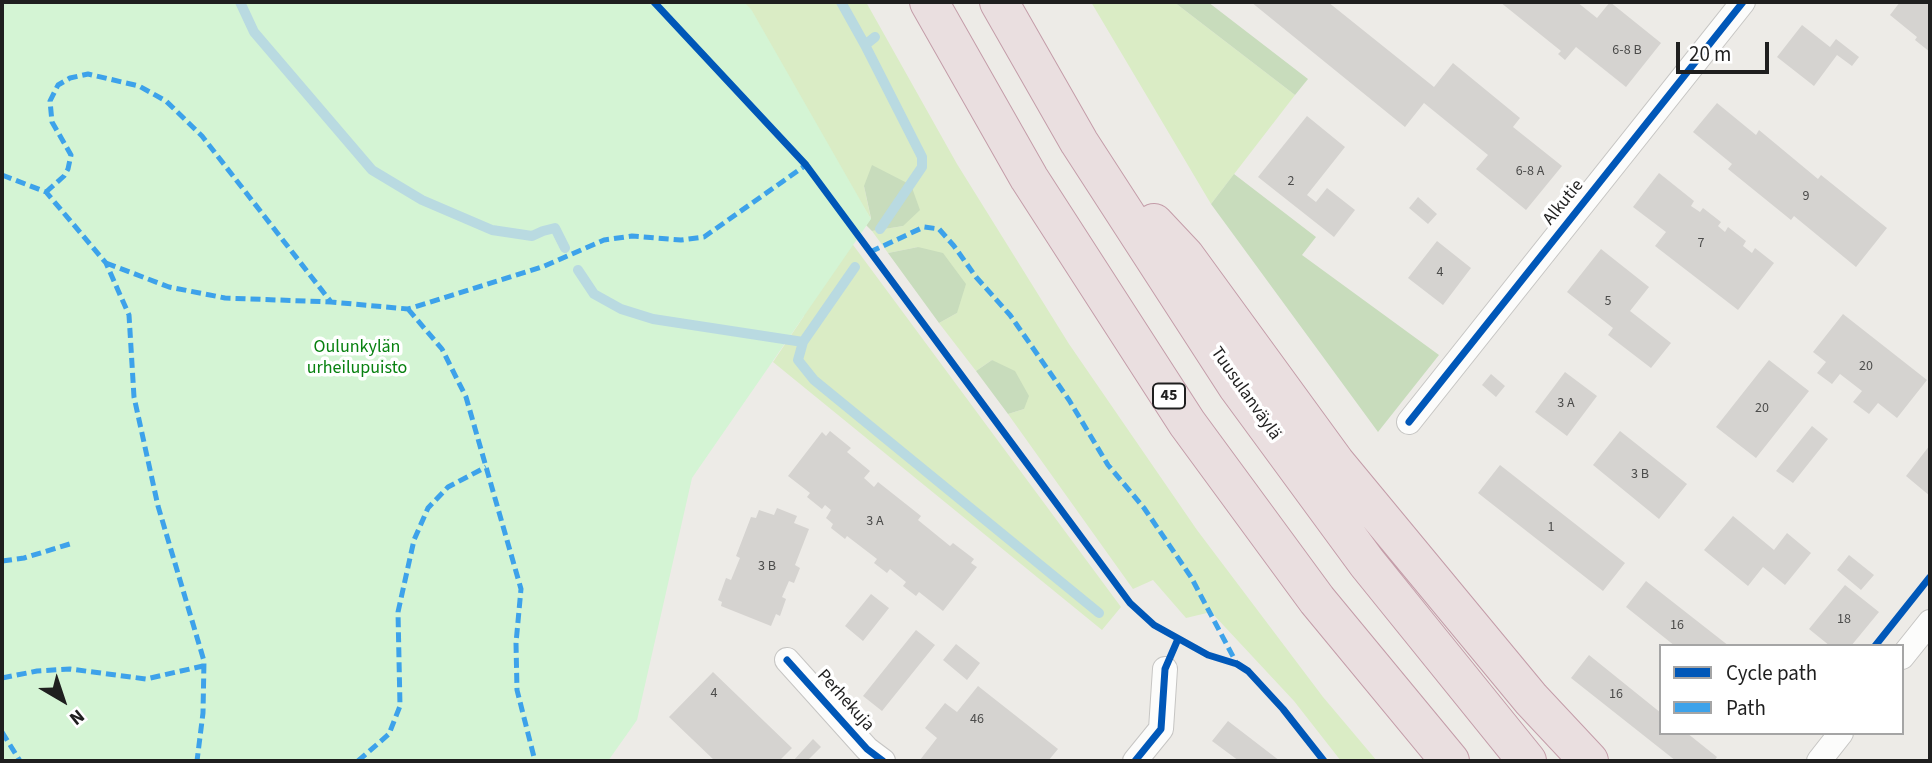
<!DOCTYPE html>
<meta charset="utf-8">
<style>
body{margin:0}
#map{position:relative;width:1932px;height:763px;overflow:hidden;background:#edebe7;font-family:"Source Sans 3",sans-serif}
canvas{display:block}
.frame{position:absolute;inset:0;border:4px solid #1f1f1f;pointer-events:none}
.legend{position:absolute;left:1659px;top:644px;width:245px;height:91px;box-sizing:border-box;background:#fff;border:2px solid #a5a5a5;margin:0;padding:9px 12px;list-style:none;font-size:21px;color:#1f1f1f}
.legend li{display:flex;align-items:center;gap:14px;height:35px}
.legend b{width:35px;border:2px solid #a5a5a5}
.north{position:absolute;left:28px;top:665px;width:70px;height:70px;-webkit-text-stroke:5px #fff;paint-order:stroke;rotate:141deg;font-size:19px;font-weight:700;line-height:28px;text-align:center;color:#1f1f1f}
.north::after{content:'';display:block;margin:auto;width:24px;height:32px;background:#1f1f1f;clip-path:polygon(50% 0,100% 100%,50% 72%,0 100%)}
.scale{position:absolute;left:1676px;top:42px;width:93px;height:32px;box-sizing:border-box;border:4px solid #1f1f1f;border-top:0;padding-left:9px;font-size:21px;line-height:24px;white-space:nowrap;color:#1f1f1f;-webkit-text-stroke:5px #fff;paint-order:stroke}
</style>
<div id="map">
<canvas width="1932" height="763"></canvas>
<div class="frame"></div>
<ul class="legend">
<li><b style="height:9px;background:#0057b8"></b>Cycle path</li>
<li><b style="height:9px;background:#3da2ea"></b>Path</li>
</ul>
<div class="north">N</div>
<div class="scale">20 m</div>
</div>
<script>
const ctx = document.querySelector('canvas').getContext('2d');
ctx.lineJoin = 'round';
function paint(path, color) { ctx.fillStyle = color; ctx.fill(path, 'evenodd'); }
const shape = rows => new Path2D(rows.map(r => 'M' + r).join(''));
function stroke(path, color, width, dash) { ctx.strokeStyle = color; ctx.lineWidth = width; ctx.lineCap = dash ? 'butt' : 'round'; ctx.setLineDash(dash || []); ctx.stroke(path); }
function drawText(font, color, halo, rows, align = 'center') {
  ctx.font = font + ' "Source Sans 3",sans-serif'; ctx.lineWidth = 7; ctx.setLineDash([]); ctx.textBaseline = 'middle'; ctx.strokeStyle = halo; ctx.fillStyle = color; for (const [text, x, y, turn = 0] of rows) {
    ctx.save(); ctx.translate(x, y); ctx.rotate((+turn || 0) * Math.PI / 180); ctx.textAlign = isNaN(turn) ? turn : align; if (halo) ctx.strokeText(text, 0, 0); ctx.fillText(text, 0, 0); ctx.restore();
  }
}
const grass = shape([
 [731,2,866,2,957,164,1069,344,1197,530,1323,697,1377,761,1341,761,1294,701,1211,612,1186,618,1153,580,1133,589,1008,414,1024,409,992,360,976,371,939,323,957,313,918,247,888,253,872,231,903,226,864,186,871,219],
 [1091,2,1174,2,1295,95,1211,204],
 [808,184,1121,607,1102,630,773,362,804,316]
]);
const forest = shape([
 [1174,2,1208,2,1308,79,1295,95],
 [872,165,911,185,920,210,903,226,872,231,866,225,871,218,864,186],
 [1234,174,1316,237,1302,255,1439,355,1378,432,1211,204],
 [918,247,943,253,966,284,957,313,939,323,888,253],
 [992,360,1015,371,1029,396,1024,409,1008,414,976,371]
]);
const park = shape([
 [2,2,744,2,751,9,871,219,692,478,637,720,608,761,2,761]
]);
const stream = shape([
 [240,2,254,32,372,170,422,200,492,230,532,236,543,231,555,228,565,248],
 [841,2,865,45],
 [875,37,865,45,922,157,922,167,880,229],
 [855,267,803,342,798,360,814,380,1099,613],
 [578,270,594,294,621,309,653,319,803,342]
]);
const building = shape([
 [1251,2,1328,2,1434,87,1453,63,1520,118,1513,127,1562,166,1526,210,1476,169,1488,155,1424,103,1405,127],
 [1500,2,1577,2,1597,18,1610,2,1661,43,1626,87,1576,47,1565,60,1558,54,1561,51],
 [1900,2,1930,2,1930,52,1915,40,1917,37,1890,15],
 [1802,25,1830,47,1836,39,1859,57,1852,66,1837,55,1814,86,1777,57],
 [1717,103,1756,135,1759,130,1818,179,1821,175,1887,228,1856,267,1794,216,1791,220,1728,169,1732,164,1693,132],
 [1307,116,1345,147,1307,195,1316,202,1327,188,1355,210,1334,237,1258,177],
 [1659,173,1694,201,1691,206,1700,212,1703,208,1721,222,1718,226,1725,232,1728,227,1746,241,1743,246,1752,253,1755,248,1774,263,1738,310,1655,246,1666,232,1633,207],
 [1418,197,1437,214,1428,224,1409,208],
 [1437,241,1471,268,1443,305,1408,278],
 [1601,249,1649,287,1630,311,1671,343,1651,368,1608,335,1613,328,1567,292],
 [1843,314,1927,380,1897,418,1878,403,1869,414,1853,402,1862,391,1840,374,1832,384,1817,373,1826,362,1813,352],
 [1769,360,1809,391,1756,458,1716,427],
 [1565,372,1597,396,1567,436,1535,412],
 [1491,374,1505,386,1496,397,1482,385],
 [1812,426,1828,439,1793,483,1776,471],
 [830,431,851,448,847,452,870,471,864,478,874,487,878,482,921,516,918,520,950,546,953,543,974,559,971,563,977,567,943,611,919,592,916,596,903,586,906,582,890,569,887,573,874,563,877,559,847,536,845,539,831,528,833,524,826,518,831,510,825,505,822,509,807,497,810,493,788,476,822,432,826,436],
 [1620,431,1687,484,1659,519,1593,465],
 [1930,445,1930,496,1906,476],
 [1500,465,1625,563,1603,591,1478,493],
 [777,508,797,516,794,523,809,529,795,565,800,568,794,583,789,581,782,597,786,599,780,616,776,614,771,626,721,606,722,602,718,600,726,578,731,580,740,558,736,556,751,517,756,518,759,510,774,515],
 [1733,516,1774,550,1787,533,1811,553,1785,585,1763,567,1748,586,1704,550],
 [1849,555,1874,575,1861,590,1837,570],
 [1646,581,1729,646,1675,646,1626,607],
 [1845,585,1879,612,1851,646,1830,646,1809,629],
 [871,594,889,608,863,641,845,626],
 [916,630,935,645,882,711,863,696],
 [956,644,980,663,967,680,943,660],
 [1589,655,1661,713,1661,733,1687,733,1717,757,1714,761,1676,761,1571,678],
 [713,672,792,748,779,761,715,761,669,717],
 [978,686,1058,749,1048,761,920,760,937,738,925,728,945,703,957,712],
 [1228,721,1280,761,1239,761,1212,741],
 [813,739,821,747,807,761,793,761]
]);
const minor = shape([
 [1409,422,1743,2],
 [1902,657,1930,622],
 [787,660,867,749,883,761],
 [1135,761,1161,729,1165,669],
 [1819,761,1841,733]
]);
const motorway = shape([
 [929,2,1029,178,1187,423,1317,600,1450,761],
 [999,2,1079,142,1237,386,1367,563,1527,761],
 [1154,223,1185,256,1335,462,1531,699,1589,761]
]);
const quiet = shape([
 [2,175,46,192,106,263,129,315,134,397,158,506,204,661,203,713,197,761],
 [46,192,64,176,68,169,71,155,52,122,50,101,58,85,70,78,88,74,139,86,166,101,202,136,331,302,408,309,542,267,604,240,632,236,681,240,704,237,806,165],
 [870,252,924,227,939,229,954,246,976,277,1010,315,1069,400,1108,465,1144,508,1191,577,1237,664],
 [106,263,169,287,225,298,331,302],
 [408,309,442,349,466,397,521,589,516,643,517,690,535,761],
 [2,561,24,558,73,543],
 [2,678,37,671,70,669,146,679,203,666],
 [2,732,20,761],
 [358,761,389,734,400,706,398,612,414,540,428,508,448,487,486,467]
]);
const cycleway = shape([
 [654,2,806,165,1130,603,1154,625,1208,655,1237,664,1248,671,1283,709,1324,761],
 [1409,422,1743,2],
 [1875,646,1930,577],
 [787,660,867,749,883,761],
 [1135,761,1161,729,1165,669,1178,639]
]);
const numberNames = [
 ["6-8 B",1627,51],
 ["6-8 A",1530,172],
 ["2",1291,182],
 ["9",1806,197],
 ["7",1701,244],
 ["4",1440,273],
 ["5",1608,302],
 ["20",1866,367],
 ["3 A",1566,404],
 ["20",1762,409],
 ["3 B",1640,475],
 ["3 A",875,522],
 ["1",1551,528],
 ["3 B",767,567],
 ["18",1844,620],
 ["16",1677,626],
 ["4",714,694],
 ["16",1616,695],
 ["46",977,720]
];
const shields = [
 [1169,396,32]
];
const shieldNames = [
 ["45",1169,396]
];
const streetNames = [
 ["Alkutie",1564,203,-51],
 ["Tuusulanväylä",1245,394,55],
 ["Perhekuja",845,701,48]
];
const parkNames = [
 ["Oulunkylän",357,348],
 ["urheilupuisto",357,369]
];
paint(grass, '#daecc5');
paint(forest, '#c8dcbc');
paint(park, '#d4f4d4');
stroke(stream, '#b9dae1', 10);
paint(building, '#d5d3d0');
stroke(minor, '#c6c5c3', 26);
stroke(motorway, '#c49da9', 40);
stroke(minor, '#fcfcfb', 24);
stroke(motorway, '#eadfe0', 38);
stroke(quiet, '#3da2ea', 5, [10, 5]);
stroke(cycleway, '#0057b8', 7);
drawText('14px', '#4c4c4b', null, numberNames);
for (const [x, y, w] of shields) { const box = new Path2D(); box.roundRect(x - w / 2, y - 12.5, w, 25, 5); ctx.fillStyle = '#fff'; ctx.fill(box); stroke(box, '#1f1f1f', 2); }
drawText('bold 16px', '#1f1f1f', null, shieldNames);
drawText('18px', '#1f1f1f', '#fff', streetNames);
drawText('18px', '#088110', '#fff', parkNames);
</script>
